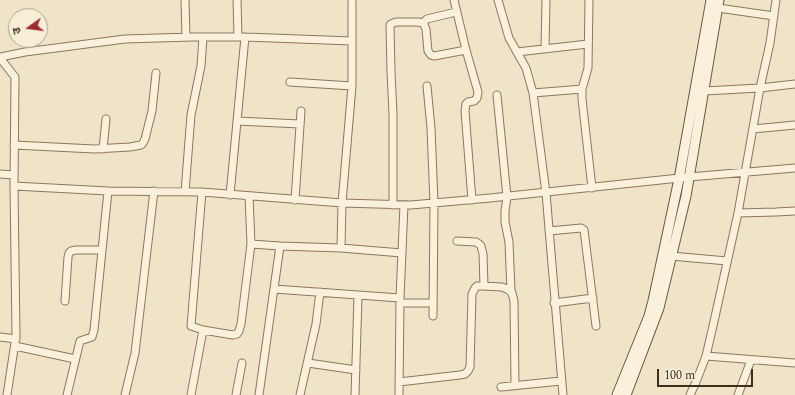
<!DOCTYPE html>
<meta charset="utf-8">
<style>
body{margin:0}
#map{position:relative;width:795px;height:395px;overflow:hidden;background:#f0e4c8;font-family:Spectral,"Noto Sans Devanagari",serif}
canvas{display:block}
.north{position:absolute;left:8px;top:8px;width:40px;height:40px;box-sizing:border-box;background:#f7eed8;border:1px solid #ada18e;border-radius:50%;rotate:256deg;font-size:11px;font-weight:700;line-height:16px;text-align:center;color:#3d2e20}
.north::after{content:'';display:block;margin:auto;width:14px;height:18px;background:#9e2a2b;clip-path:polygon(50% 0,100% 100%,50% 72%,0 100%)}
.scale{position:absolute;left:657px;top:369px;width:96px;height:18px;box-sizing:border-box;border:2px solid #3d2e20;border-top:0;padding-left:5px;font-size:12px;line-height:14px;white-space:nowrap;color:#3d2e20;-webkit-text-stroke:3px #f7eed8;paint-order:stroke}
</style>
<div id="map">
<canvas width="795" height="395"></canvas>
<div class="north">उ</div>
<div class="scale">100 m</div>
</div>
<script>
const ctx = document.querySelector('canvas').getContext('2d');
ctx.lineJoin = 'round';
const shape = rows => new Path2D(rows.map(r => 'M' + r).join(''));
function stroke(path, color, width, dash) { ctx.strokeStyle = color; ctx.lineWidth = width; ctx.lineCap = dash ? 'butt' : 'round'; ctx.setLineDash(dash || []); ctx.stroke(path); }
const street = shape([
 [185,0,186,37],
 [237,0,238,37],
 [454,0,466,50,478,92,477,98,474,101,468,102,466,104,465,111,472,200],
 [498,0,509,38,526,68,533,93,546,193,563,395],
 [589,0,588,68,582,89,582,99,592,188],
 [718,8,774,16],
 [423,23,427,19,456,12],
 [545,49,546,0],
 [517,52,588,44],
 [0,57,25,52,125,39,192,37,245,37,352,41],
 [0,58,15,77,14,186,16,336,7,395],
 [290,82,352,86],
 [427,86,431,128,434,203,433,316],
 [704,91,760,88,795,84],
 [533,93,582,89],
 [497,95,507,197,505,211,505,222,509,242,511,291],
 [237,121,300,124],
 [753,129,795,125],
 [14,145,94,149,130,147,141,145,143,143,145,139,152,111,156,73],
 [103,149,106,119],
 [0,174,14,175],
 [14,186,108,191,202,192,342,203,411,205,490,198,689,177,795,168],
 [185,192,191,115,201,66,203,37],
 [230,195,245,37],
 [249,196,251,244,280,246,259,395],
 [295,200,301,111],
 [393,205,393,114,391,72,390,25,391,24,396,22,418,22,423,23,426,29,428,51,431,55,434,56,466,50],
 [738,213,776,212,795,211],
 [549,231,581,228,584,230,596,326],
 [457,241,476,242,479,244,481,246,483,254,484,286],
 [280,246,341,248,342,203,352,86,352,2],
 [341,248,402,253],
 [671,256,727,261],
 [274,289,400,298],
 [65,301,68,257,69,253,71,251,76,250,102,250],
 [400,303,433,303],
 [554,303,593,298],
 [203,330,233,335,237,334,239,331,241,324,251,244],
 [0,337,16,339],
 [15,346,75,359],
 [706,356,795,363],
 [308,363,356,370],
 [399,382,460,375,465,374,468,371,470,367,472,294,475,288,477,286,482,286,502,287,507,289,512,293,514,301,515,385],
 [501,387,561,381],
 [67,395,80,341,92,337,94,330,108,191],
 [125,395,135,353,154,191],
 [191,395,203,330,191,326,202,192],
 [236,395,242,363],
 [300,395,316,324,320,292],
 [355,395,358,296],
 [399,395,400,298,404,205],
 [690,395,696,382,706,356,713,326,738,213,760,88,770,43,776,0],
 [738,395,751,360]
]);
const secondary = shape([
 [617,395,649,316,653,301,679,179,711,0],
 [626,395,659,308,686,196,719,0]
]);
stroke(street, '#8d765c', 9);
stroke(secondary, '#6f573f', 11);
stroke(street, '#faf1dc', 7);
stroke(secondary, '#faf1dc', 9);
</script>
